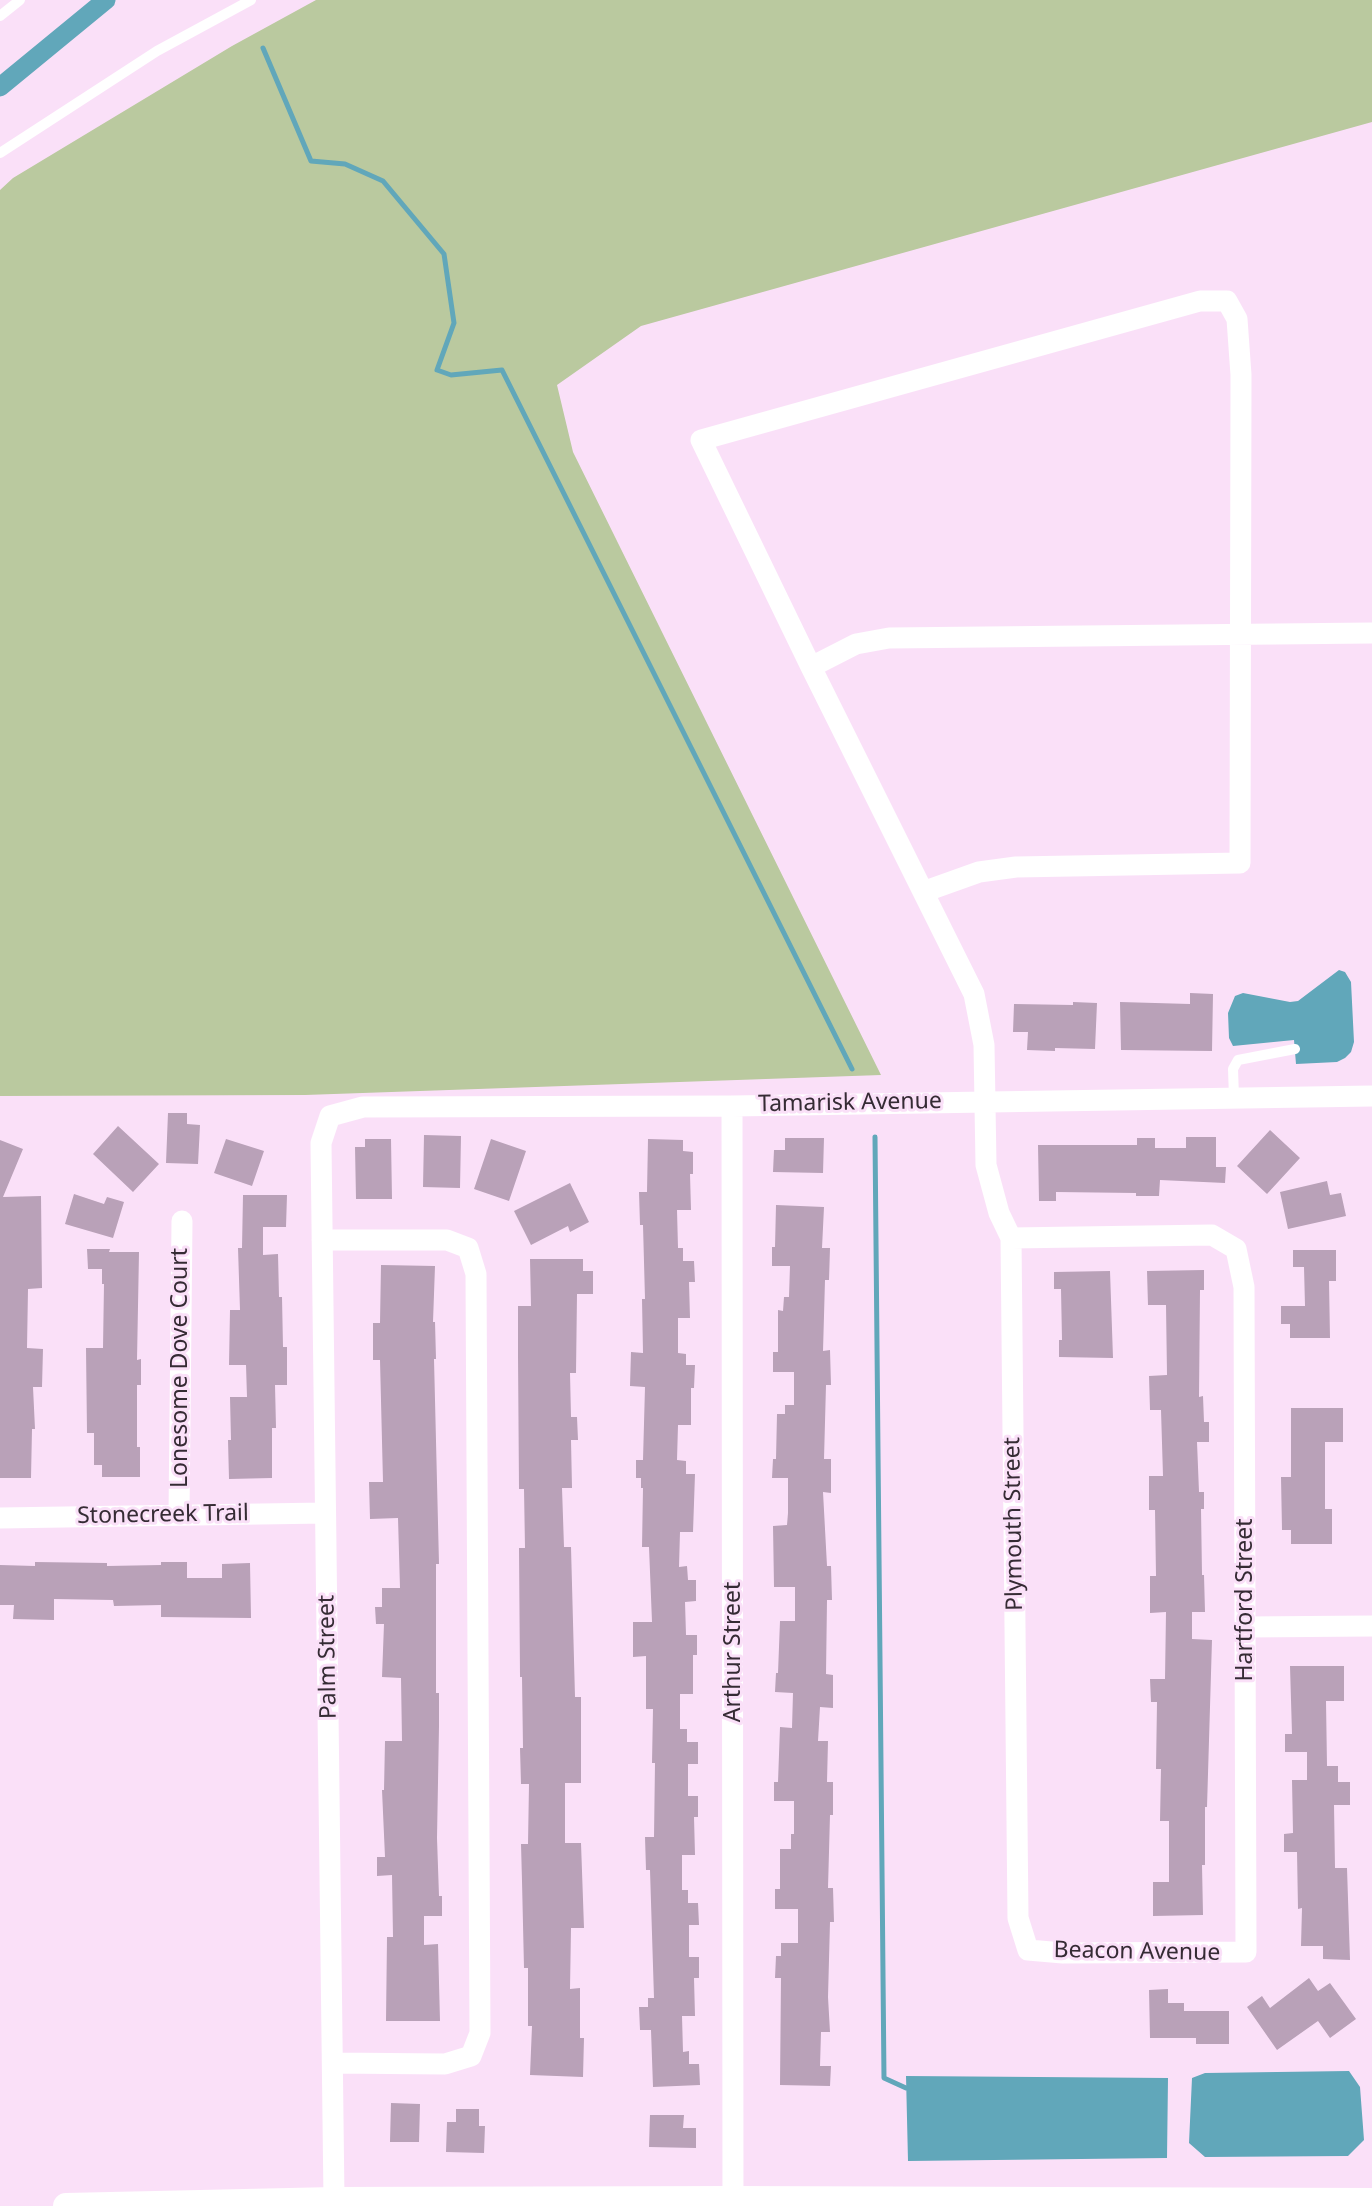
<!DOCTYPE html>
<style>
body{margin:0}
canvas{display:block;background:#fae0f8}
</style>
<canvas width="1372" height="2206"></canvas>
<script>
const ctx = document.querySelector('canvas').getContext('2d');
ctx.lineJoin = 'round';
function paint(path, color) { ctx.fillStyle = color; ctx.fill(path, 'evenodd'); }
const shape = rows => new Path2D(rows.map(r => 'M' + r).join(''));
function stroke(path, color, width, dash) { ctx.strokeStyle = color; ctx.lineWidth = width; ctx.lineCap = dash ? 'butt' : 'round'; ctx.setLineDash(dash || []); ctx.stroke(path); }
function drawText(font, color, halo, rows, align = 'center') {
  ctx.font = font + ' "Noto Sans",sans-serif'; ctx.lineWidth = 6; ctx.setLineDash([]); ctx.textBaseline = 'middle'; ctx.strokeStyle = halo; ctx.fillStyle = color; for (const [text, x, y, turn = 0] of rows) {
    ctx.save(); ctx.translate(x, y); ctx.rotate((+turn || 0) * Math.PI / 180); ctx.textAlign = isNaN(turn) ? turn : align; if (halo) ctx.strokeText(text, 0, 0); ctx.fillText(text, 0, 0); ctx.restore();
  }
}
const green = shape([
 [316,0,1372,0,1372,122,641,326,557,385,573,452,881,1075,305,1095,0,1096,0,190,13,178,232,46]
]);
const water = shape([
 [1339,970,1345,972,1351,982,1354,1042,1351,1052,1345,1058,1337,1062,1296,1064,1294,1040,1233,1046,1229,1038,1228,1013,1235,996,1243,993,1290,1002,1298,1001],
 [1349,2071,1360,2087,1364,2140,1348,2156,1205,2157,1189,2143,1192,2078,1205,2073],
 [906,2076,1168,2078,1167,2158,908,2161]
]);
const stream = shape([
 [263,48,311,161,345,164,383,181,444,254,454,323,437,370,451,375,502,370,852,1069],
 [875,1137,884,2078,906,2088]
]);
const canal = shape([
 [0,87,106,0]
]);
const building = shape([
 [1190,993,1213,994,1212,1051,1121,1050,1120,1002,1190,1004],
 [1073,1002,1097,1003,1095,1049,1055,1048,1055,1051,1027,1050,1028,1032,1013,1032,1014,1004,1073,1005],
 [168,1113,187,1113,187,1124,200,1125,198,1164,166,1163],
 [118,1126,159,1164,133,1192,93,1154],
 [1270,1130,1300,1158,1267,1194,1237,1166],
 [424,1135,461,1136,460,1188,423,1187],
 [1186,1137,1216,1137,1216,1167,1226,1167,1225,1183,1160,1180,1159,1196,1136,1196,1136,1193,1056,1192,1056,1201,1039,1201,1038,1145,1137,1145,1137,1138,1155,1138,1155,1148,1186,1148],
 [785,1138,824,1138,823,1173,773,1172,774,1150,785,1150],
 [226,1139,264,1151,252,1186,214,1173],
 [365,1139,391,1139,392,1199,356,1199,355,1147,365,1147],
 [491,1139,526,1151,509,1201,474,1189],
 [648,1139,683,1140,683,1151,693,1152,693,1174,690,1174,691,1210,677,1210,678,1248,683,1248,683,1261,694,1261,695,1282,689,1282,690,1318,678,1318,678,1353,686,1354,686,1365,695,1365,694,1388,691,1388,691,1425,678,1425,677,1460,686,1461,686,1474,695,1474,693,1532,680,1532,679,1567,687,1566,688,1580,696,1580,696,1601,685,1602,686,1635,697,1635,697,1655,693,1655,693,1694,680,1694,680,1729,687,1729,687,1742,698,1742,698,1764,688,1764,688,1796,698,1796,698,1817,694,1817,695,1855,682,1855,682,1890,688,1890,688,1903,698,1903,699,1925,689,1925,689,1957,699,1957,699,1978,694,1978,695,2016,682,2016,683,2052,689,2051,689,2064,699,2064,700,2085,653,2087,651,2030,640,2030,639,2007,648,2007,648,1998,654,1998,650,1870,646,1870,645,1837,654,1837,655,1763,652,1763,653,1709,646,1709,646,1656,633,1657,633,1622,652,1622,649,1547,642,1547,643,1488,641,1488,641,1478,636,1478,636,1460,643,1460,645,1387,630,1386,631,1352,643,1353,642,1299,645,1299,643,1225,640,1225,639,1192,647,1192],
 [0,1140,23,1149,3,1197,41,1196,42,1288,28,1289,27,1348,43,1349,42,1387,33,1387,35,1429,32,1429,31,1478,0,1478],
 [1327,1181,1330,1195,1341,1193,1346,1216,1288,1229,1280,1192],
 [570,1183,589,1222,570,1232,568,1226,531,1245,514,1211],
 [74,1194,104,1204,107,1197,124,1202,113,1238,65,1224],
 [243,1195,287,1195,286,1227,263,1227,263,1255,278,1254,279,1297,282,1297,283,1347,287,1347,287,1385,275,1385,276,1428,272,1428,272,1478,229,1479,228,1440,231,1440,230,1397,247,1397,246,1365,229,1365,230,1310,240,1310,238,1248,242,1248],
 [776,1205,824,1207,822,1248,830,1248,829,1280,825,1280,823,1351,830,1350,831,1385,826,1385,824,1459,831,1459,831,1493,823,1492,827,1566,831,1566,832,1600,827,1600,826,1674,833,1675,833,1708,820,1707,818,1741,828,1741,827,1782,833,1782,833,1815,830,1815,828,1888,833,1888,834,1922,830,1922,828,1997,830,2032,821,2032,820,2066,831,2066,830,2086,780,2085,781,1978,775,1978,776,1956,781,1956,781,1943,798,1943,798,1909,775,1909,775,1889,780,1889,780,1849,791,1849,791,1834,794,1834,794,1801,774,1801,774,1782,778,1782,780,1727,792,1728,793,1693,775,1692,776,1673,778,1673,780,1621,795,1621,795,1587,774,1587,773,1526,787,1525,788,1513,788,1478,772,1478,773,1459,776,1459,777,1414,785,1414,785,1405,794,1405,794,1372,773,1372,773,1352,778,1352,778,1310,783,1311,784,1297,789,1297,790,1266,772,1266,772,1247,775,1247],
 [87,1249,110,1249,109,1252,139,1252,137,1360,141,1359,141,1385,137,1385,137,1447,140,1447,140,1477,102,1477,102,1465,94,1465,94,1433,87,1433,86,1348,103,1348,104,1284,102,1284,102,1269,88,1269],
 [1293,1250,1336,1250,1336,1281,1329,1281,1330,1338,1290,1338,1290,1324,1281,1324,1281,1306,1305,1306,1304,1267,1293,1267],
 [530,1259,583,1259,583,1271,593,1271,593,1294,577,1294,576,1373,570,1373,571,1417,577,1417,578,1440,571,1440,572,1488,562,1488,564,1547,571,1547,575,1697,581,1697,581,1783,565,1783,565,1843,581,1843,584,1928,571,1928,570,1989,580,1988,580,2038,584,2038,583,2077,530,2075,532,2026,528,2026,528,1968,524,1968,522,1881,521,1844,528,1844,529,1784,521,1784,520,1748,523,1748,522,1677,520,1677,519,1548,525,1548,524,1489,519,1489,518,1355,518,1306,531,1306],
 [381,1265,435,1266,433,1322,435,1322,436,1359,434,1359,439,1564,436,1564,436,1693,439,1693,439,1726,437,1838,439,1896,442,1896,442,1916,424,1916,424,1945,438,1944,440,2021,386,2021,387,1937,393,1937,392,1875,377,1876,377,1857,385,1857,382,1790,384,1790,385,1741,402,1741,401,1678,382,1677,384,1624,376,1624,375,1607,382,1607,382,1588,400,1588,398,1518,370,1519,369,1482,383,1482,380,1360,373,1360,373,1323,380,1323],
 [1204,1270,1204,1290,1200,1290,1199,1397,1203,1396,1204,1422,1209,1422,1209,1442,1197,1442,1199,1492,1204,1492,1204,1509,1201,1509,1202,1575,1204,1575,1205,1612,1192,1612,1192,1639,1212,1640,1207,1807,1205,1807,1205,1865,1202,1865,1203,1915,1153,1916,1153,1882,1169,1882,1169,1821,1160,1821,1161,1769,1156,1769,1157,1702,1151,1702,1150,1679,1165,1679,1166,1612,1150,1613,1150,1576,1156,1576,1155,1510,1149,1510,1149,1476,1163,1476,1161,1410,1150,1410,1149,1376,1167,1375,1166,1305,1148,1305,1147,1271],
 [1110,1271,1113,1358,1059,1357,1059,1340,1062,1340,1061,1289,1054,1289,1054,1272],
 [1291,1408,1343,1408,1343,1442,1325,1442,1325,1509,1332,1509,1332,1544,1291,1544,1291,1530,1282,1530,1281,1477,1291,1477],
 [35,1562,107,1563,107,1566,161,1565,161,1562,187,1562,187,1578,222,1578,222,1564,250,1563,251,1618,161,1617,161,1605,114,1606,113,1600,54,1599,54,1620,13,1619,14,1605,0,1605,0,1565,35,1566],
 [1290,1666,1344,1666,1344,1701,1326,1701,1327,1766,1338,1766,1338,1782,1350,1782,1350,1805,1334,1805,1335,1868,1347,1868,1350,1960,1323,1959,1323,1946,1301,1946,1302,1908,1298,1909,1297,1852,1284,1852,1284,1834,1293,1833,1292,1780,1307,1780,1307,1752,1285,1752,1285,1734,1292,1734],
 [1309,1978,1318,1991,1330,1983,1356,2019,1330,2038,1318,2021,1277,2050,1247,2007,1262,1996,1270,2008],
 [1168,1989,1168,2003,1184,2003,1184,2011,1229,2011,1229,2044,1196,2044,1196,2038,1150,2038,1149,1990],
 [391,2103,420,2104,419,2142,390,2142],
 [456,2109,479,2109,479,2126,485,2126,484,2153,446,2152,447,2122,456,2122],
 [650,2115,684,2115,683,2128,696,2128,696,2148,649,2147]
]);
const service = shape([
 [0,16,20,0],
 [0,153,157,51,251,0],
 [1234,1097,1233,1069,1238,1060,1295,1049]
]);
const minor = shape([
 [811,667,856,644,889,638,1372,633],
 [923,892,979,872,1016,867,1240,863,1241,375,1237,319,1227,301,1200,301,701,440,811,667,974,994,984,1045,986,1165,999,1213,1011,1238,1018,1918,1028,1950,1063,1953,1246,1952,1244,1287,1236,1249,1212,1235,1011,1238],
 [732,1106,733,2199],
 [322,1240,447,1240,468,1248,476,1274,480,2033,471,2056,445,2064,333,2063],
 [179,1515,182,1221],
 [0,1518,325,1513],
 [1245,1627,1372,1626],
 [334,2200,321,1143,330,1116,363,1107,732,1106,1372,1096]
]);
const tertiary = shape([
 [66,2206,334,2200,733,2199,1372,2201]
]);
const streetNames = [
 ["Tamarisk Avenue",850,1103,-1],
 ["Lonesome Dove Court",180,1368,-90],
 ["Stonecreek Trail",163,1515,-1],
 ["Plymouth Street",1014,1524,-91],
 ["Hartford Street",1245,1600,-90],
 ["Arthur Street",733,1652,-90],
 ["Palm Street",328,1657,-91],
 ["Beacon Avenue",1137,1952,1]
];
paint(green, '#bac99f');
paint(water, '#61a7ba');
stroke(stream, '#61a7ba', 5);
stroke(canal, '#61a7ba', 19);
paint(building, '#b9a1b8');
stroke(service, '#fff', 10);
stroke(minor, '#fff', 21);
stroke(tertiary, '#fff', 26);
drawText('23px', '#352b34', '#fae0f8', streetNames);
</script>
